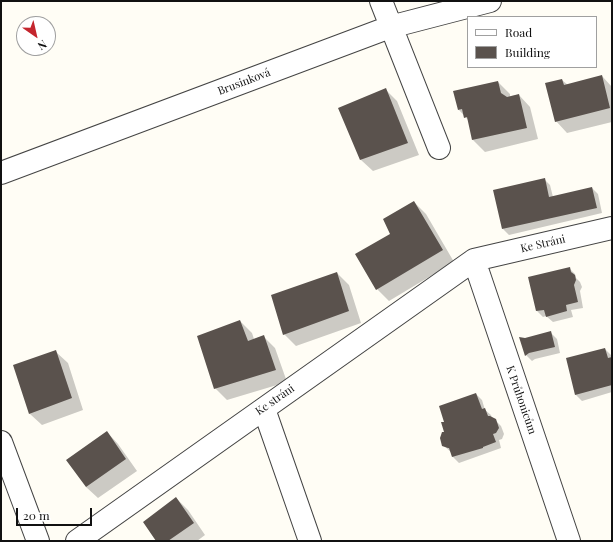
<!DOCTYPE html>
<meta charset="utf-8">
<style>
body{margin:0}
#map{position:relative;width:613px;height:542px;overflow:hidden;background:#fffdf5;font-family:"Playfair Display",serif}
canvas{display:block}
.frame{position:absolute;inset:0;border:2px solid #111;pointer-events:none}
.legend{position:absolute;left:467px;top:16px;width:130px;height:52px;box-sizing:border-box;background:#fff;border:1px solid #a0a0a0;margin:0;padding:5px 7px;list-style:none;font-size:12px;color:#111}
.legend li{display:flex;align-items:center;gap:8px;height:20px}
.legend b{width:20px;border:1px solid #a0a0a0}
.north{position:absolute;left:16px;top:16px;width:40px;height:40px;box-sizing:border-box;background:#fff;border:1px solid #a0a0a0;border-radius:50%;rotate:146deg;font-size:11px;font-weight:700;line-height:16px;text-align:center;color:#111}
.north::after{content:'';display:block;margin:auto;width:14px;height:18px;background:#c4262e;clip-path:polygon(50% 0,100% 100%,50% 72%,0 100%)}
.scale{position:absolute;left:16px;top:508px;width:76px;height:18px;box-sizing:border-box;border:2px solid #111;border-top:0;padding-left:5px;font-size:12px;line-height:14px;white-space:nowrap;color:#111;-webkit-text-stroke:3px #fff;paint-order:stroke}
</style>
<div id="map">
<canvas width="613" height="542"></canvas>
<div class="frame"></div>
<ul class="legend">
<li><b style="height:5px;background:#fff"></b>Road</li>
<li><b style="height:11px;background:#5a524d"></b>Building</li>
</ul>
<div class="north">N</div>
<div class="scale">20 m</div>
</div>
<script>
const ctx = document.querySelector('canvas').getContext('2d');
ctx.lineJoin = 'round';
function paint(path, color) { ctx.fillStyle = color; ctx.fill(path, 'evenodd'); }
const shape = rows => new Path2D(rows.map(r => 'M' + r).join(''));
function stroke(path, color, width, dash) { ctx.strokeStyle = color; ctx.lineWidth = width; ctx.lineCap = dash ? 'butt' : 'round'; ctx.setLineDash(dash || []); ctx.stroke(path); }
function drawText(font, color, halo, rows, align = 'center') {
  ctx.font = font + ' "Playfair Display",serif'; ctx.lineWidth = 4; ctx.setLineDash([]); ctx.textBaseline = 'middle'; ctx.strokeStyle = halo; ctx.fillStyle = color; for (const [text, x, y, turn = 0] of rows) {
    ctx.save(); ctx.translate(x, y); ctx.rotate((+turn || 0) * Math.PI / 180); ctx.textAlign = isNaN(turn) ? turn : align; if (halo) ctx.strokeText(text, 0, 0); ctx.fillText(text, 0, 0); ctx.restore();
  }
}
const shadow = shape([
 [602,76,612,87,612,122,567,133,556,121,562,80,568,85],
 [498,82,510,94,510,97,519,95,530,107,538,139,485,152,473,140,469,121,459,110],
 [385,89,397,101,419,155,373,171,361,160],
 [544,179,550,185,553,197,592,188,598,194,602,213,509,235,503,229],
 [414,202,426,214,454,262,389,301,377,289],
 [569,268,575,274,576,278,580,282,582,287,580,291,583,308,571,310,573,317,553,322,546,316,543,317,537,311,529,278],
 [337,273,349,285,361,323,296,346,284,334],
 [240,321,252,333,254,339,263,336,275,348,287,382,227,400,215,388],
 [551,333,557,339,560,353,535,359,532,361,526,355,525,339],
 [605,349,611,355,612,358,612,392,582,401,576,395,567,359],
 [56,352,68,363,83,410,42,425,30,414],
 [476,394,482,400,485,410,491,415,492,418,495,420,501,426,504,434,502,439,499,440,501,448,459,463,453,457,452,453,443,445,445,422],
 [107,432,118,444,137,471,98,498,86,487],
 [176,498,188,510,205,535,197,541,157,541]
]);
const building = shape([
 [602,75,610,108,555,122,545,83,562,79,564,85],
 [498,81,501,93,507,97,519,94,527,128,472,140,467,117,464,118,462,109,458,110,453,91],
 [386,88,408,143,360,160,338,108],
 [545,178,549,197,592,187,597,208,502,229,493,190],
 [414,201,443,250,376,290,355,254,390,234,383,219],
 [570,267,571,272,575,275,576,280,574,285,578,302,566,305,567,311,546,317,544,310,536,311,528,277],
 [337,272,349,311,283,335,271,295],
 [240,320,248,341,264,335,276,370,214,389,197,336],
 [551,331,555,347,529,353,525,356,519,337,525,338],
 [605,348,608,358,612,357,612,385,575,395,566,358],
 [56,350,72,398,29,414,13,365],
 [476,393,482,409,485,408,488,416,490,416,496,419,499,428,496,433,493,434,496,442,483,447,483,448,452,457,449,448,448,448,442,446,440,438,442,432,444,432,441,422,444,422,439,406],
 [107,431,126,459,86,487,66,460],
 [176,497,194,523,168,541,156,541,143,522]
]);
const street = shape([
 [381,1,439,148],
 [1,173,390,27,490,1],
 [474,260,569,541],
 [264,409,310,541],
 [1,442,38,541],
 [77,541,474,260,612,228]
]);
const streetNames = [
 ["Brusinková",244,82,-21],
 ["Ke Stráni",543,244,-13],
 ["Ke stráni",275,400,-35],
 ["K Průhonicům",521,400,71]
];
paint(shadow, '#0003');
paint(building, '#5a524d');
stroke(street, '#444', 24);
stroke(street, '#fff', 22);
drawText('11px', '#111', '#fff', streetNames);
</script>
